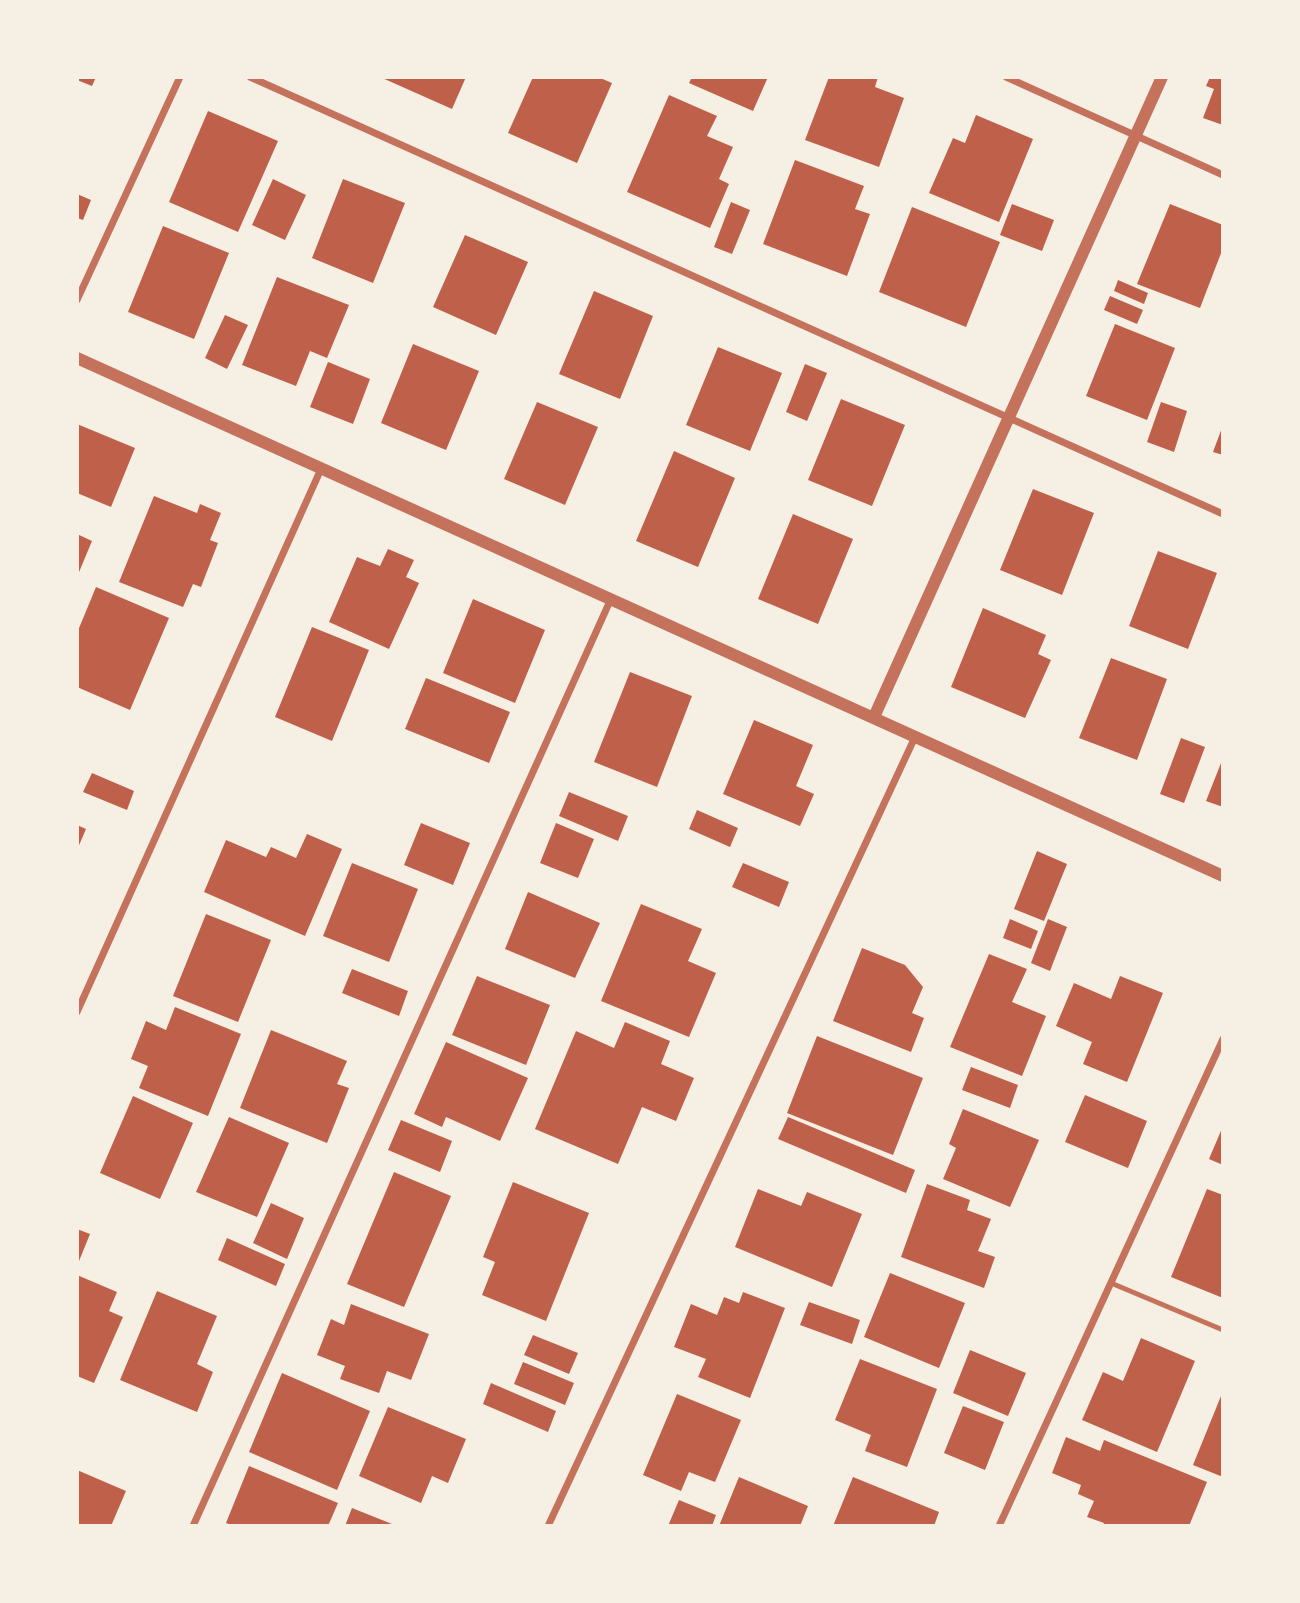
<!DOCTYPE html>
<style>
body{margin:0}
#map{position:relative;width:1300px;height:1603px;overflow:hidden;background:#f6efe4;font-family:Arial,sans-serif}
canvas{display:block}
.frame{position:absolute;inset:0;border:79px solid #f6efe4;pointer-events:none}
</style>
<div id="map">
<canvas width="1300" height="1603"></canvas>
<div class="frame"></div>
</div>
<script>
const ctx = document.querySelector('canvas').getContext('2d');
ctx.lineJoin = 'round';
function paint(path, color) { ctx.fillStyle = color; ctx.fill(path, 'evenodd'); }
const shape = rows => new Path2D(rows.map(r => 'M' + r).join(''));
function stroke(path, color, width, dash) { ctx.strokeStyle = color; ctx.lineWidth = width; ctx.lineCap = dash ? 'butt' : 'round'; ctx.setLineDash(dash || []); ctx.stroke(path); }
const building = shape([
 [77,77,96,77,92,86,77,80],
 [380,77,466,77,452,109],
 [533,77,598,77,612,83,577,163,508,133],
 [692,77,768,77,753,111,689,83],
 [829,77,878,77,875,87,904,98,879,167,805,140],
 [1210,77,1223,77,1223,125,1203,118,1214,89,1206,86],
 [669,95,717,116,707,136,733,147,719,179,729,184,710,228,627,192],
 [208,111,278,141,238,232,169,202],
 [976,115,1033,139,999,222,929,193,953,138,965,143],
 [795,160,864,186,855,209,870,214,847,276,763,244],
 [273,179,306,195,285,240,252,225],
 [343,179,405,203,373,283,312,258],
 [77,194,91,200,83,220,77,218],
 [731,202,750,210,732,254,714,247],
 [1012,204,1054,220,1042,251,1000,235],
 [1170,204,1223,225,1223,248,1200,308,1137,284],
 [912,207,1000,242,966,327,879,292],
 [163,226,229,253,194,339,128,312],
 [465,235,528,262,496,335,433,307],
 [277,277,349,305,327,358,310,351,296,386,242,365],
 [1118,280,1148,293,1144,304,1114,291],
 [594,291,653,316,620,399,559,374],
 [1110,296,1143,310,1137,324,1104,310],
 [225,315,248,325,227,369,205,358],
 [1115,324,1175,348,1147,420,1086,396],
 [413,344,479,371,446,450,381,423],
 [718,347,782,373,750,451,686,425],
 [328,362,370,379,353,424,310,407],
 [805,364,827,373,807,421,786,412],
 [841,399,905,425,872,506,808,480],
 [537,402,598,427,565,505,504,479],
 [1161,402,1187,411,1174,452,1147,442],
 [77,424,135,448,111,507,77,493],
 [1223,425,1223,455,1213,452],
 [674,451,735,478,698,567,636,541],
 [1033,489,1094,513,1062,595,1000,570],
 [154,496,197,513,200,504,221,513,210,540,218,543,201,587,193,584,183,607,119,582],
 [793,514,853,539,818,624,758,599],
 [77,534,92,541,77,577],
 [388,549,414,560,406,577,419,583,389,649,329,622,357,557,380,566],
 [1158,551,1217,573,1188,649,1129,626],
 [96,587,169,618,130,710,77,687,77,633],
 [473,599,545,630,515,703,443,673],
 [983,608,1046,635,1038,654,1051,660,1025,718,951,687],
 [312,627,369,650,332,741,275,717],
 [1111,658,1167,679,1137,760,1079,738],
 [630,672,692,696,657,787,594,762],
 [426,678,510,712,489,763,405,729],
 [754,720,813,745,796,786,814,794,800,826,723,794],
 [1181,738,1205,747,1184,803,1160,794],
 [1223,758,1223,807,1206,801],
 [92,773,134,791,127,810,83,792],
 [569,792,628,816,618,841,559,816],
 [697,810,738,828,730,847,689,829],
 [421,823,470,843,453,885,404,865],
 [556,823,594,839,578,878,540,863],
 [77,825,86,829,77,850],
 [307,834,342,849,305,936,204,892,226,840,266,857,271,847,296,858],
 [1037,851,1067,864,1044,921,1014,909],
 [352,863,418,889,389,962,323,936],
 [743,863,789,882,779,907,732,887],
 [528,892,600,923,575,978,505,949],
 [641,904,702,929,688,961,716,973,689,1037,601,1001],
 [206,914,271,940,238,1022,173,996],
 [1010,919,1038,931,1031,949,1003,938],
 [1048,919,1067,927,1050,971,1031,963],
 [862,948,905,965,923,987,912,1013,924,1018,911,1052,833,1021],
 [989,954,1027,969,1012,1002,1046,1016,1022,1076,950,1047],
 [352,969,408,991,399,1016,342,993],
 [477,976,550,1005,526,1065,452,1035],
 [1120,976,1163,993,1127,1082,1083,1064,1092,1042,1056,1026,1074,983,1111,999],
 [175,1007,241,1034,208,1116,139,1088,148,1066,131,1059,146,1021,166,1030],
 [625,1022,670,1041,661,1064,694,1078,676,1121,642,1107,618,1164,535,1129,576,1031,614,1048],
 [271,1030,347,1061,337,1084,349,1088,327,1143,240,1108],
 [817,1036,923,1078,893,1155,787,1113],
 [446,1042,528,1078,500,1141,446,1117,442,1127,414,1114],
 [971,1067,1018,1085,1010,1108,962,1090],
 [1085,1095,1147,1121,1128,1168,1065,1142],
 [133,1096,193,1123,160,1199,100,1173],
 [963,1109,1039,1140,1010,1207,943,1179,956,1148,949,1144],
 [229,1117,289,1143,257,1217,196,1192],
 [788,1117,915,1170,906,1193,778,1139],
 [401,1120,452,1141,440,1172,388,1150],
 [1223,1126,1223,1165,1209,1159],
 [394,1172,451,1196,404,1307,347,1284],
 [513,1182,589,1213,546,1321,482,1295,495,1262,483,1257],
 [927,1184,970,1200,967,1210,991,1219,978,1251,995,1257,984,1288,901,1257],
 [758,1189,801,1206,807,1192,862,1214,832,1287,735,1247],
 [1207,1189,1223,1195,1223,1298,1171,1277],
 [271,1203,304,1218,287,1259,253,1243],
 [77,1229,90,1234,77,1266],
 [227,1238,285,1264,276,1286,218,1260],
 [890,1273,965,1303,939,1368,864,1337],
 [77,1275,117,1292,109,1311,123,1317,94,1383,77,1376],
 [157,1291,217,1316,197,1364,213,1372,197,1412,120,1380],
 [743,1292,785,1308,750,1398,698,1377,706,1359,674,1347,691,1304,717,1315,724,1297,739,1303],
 [809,1302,860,1320,852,1344,800,1325],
 [351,1304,429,1334,411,1380,387,1371,379,1393,340,1379,345,1366,317,1355,331,1319,344,1325],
 [533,1335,578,1353,569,1374,524,1355],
 [1141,1338,1195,1361,1157,1452,1082,1420,1103,1372,1123,1381],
 [970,1350,1026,1373,1008,1416,953,1393],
 [860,1359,937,1389,907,1467,865,1451,871,1435,835,1420],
 [523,1362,574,1383,565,1405,514,1384],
 [282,1373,370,1411,337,1490,249,1452],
 [491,1383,556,1411,548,1432,483,1404],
 [1223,1391,1223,1477,1193,1465],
 [677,1394,741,1420,715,1482,689,1472,681,1491,643,1475],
 [963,1406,1004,1422,985,1470,944,1453],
 [388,1407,466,1439,448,1483,432,1476,421,1503,359,1476],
 [1066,1437,1100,1451,1104,1440,1207,1482,1189,1526,1103,1526,1104,1523,1087,1517,1094,1501,1078,1494,1081,1485,1052,1473],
 [249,1466,338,1503,328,1526,234,1526,226,1523],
 [77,1470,126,1491,111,1526,77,1526],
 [739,1477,808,1506,800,1526,719,1526],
 [853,1477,939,1512,934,1526,833,1526],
 [679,1500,716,1515,712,1526,668,1526],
 [352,1508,397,1526,345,1526]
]);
const service = shape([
 [1111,1283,1223,1330]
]);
const minor = shape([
 [250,77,1223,514],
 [1006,77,1223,175],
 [77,300,180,77],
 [77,1012,321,469],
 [193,1526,610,601],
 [548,1526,915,737],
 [999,1526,1223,1039]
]);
const tertiary = shape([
 [77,358,1223,876],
 [874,717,1162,77]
]);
paint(building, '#bf614a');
stroke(service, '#c5725c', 5);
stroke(minor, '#c5725c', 7);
stroke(tertiary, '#c5725c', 12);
</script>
